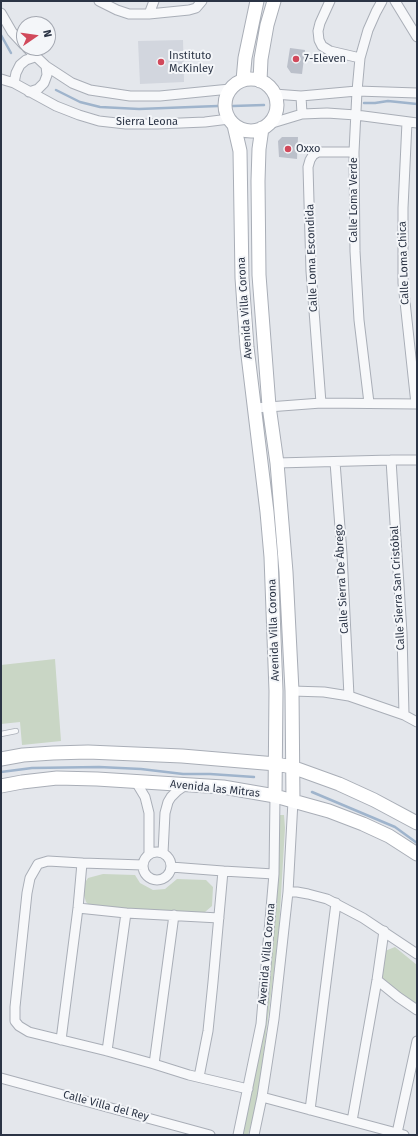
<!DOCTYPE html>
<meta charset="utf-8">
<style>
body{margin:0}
#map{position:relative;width:418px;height:1136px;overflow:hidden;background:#e4e7ec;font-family:"Fira Sans",sans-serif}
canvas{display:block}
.frame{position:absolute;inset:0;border:2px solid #2b3445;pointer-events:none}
.north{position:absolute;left:16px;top:16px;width:40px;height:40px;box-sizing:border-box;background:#f4f6f9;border:1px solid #a4a8b1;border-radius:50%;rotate:77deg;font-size:11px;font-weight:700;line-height:16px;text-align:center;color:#2b3445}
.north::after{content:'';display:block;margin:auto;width:14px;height:18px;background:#d1495b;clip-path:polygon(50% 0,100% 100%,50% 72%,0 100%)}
</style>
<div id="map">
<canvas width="418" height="1136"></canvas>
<div class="frame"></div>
<div class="north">N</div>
</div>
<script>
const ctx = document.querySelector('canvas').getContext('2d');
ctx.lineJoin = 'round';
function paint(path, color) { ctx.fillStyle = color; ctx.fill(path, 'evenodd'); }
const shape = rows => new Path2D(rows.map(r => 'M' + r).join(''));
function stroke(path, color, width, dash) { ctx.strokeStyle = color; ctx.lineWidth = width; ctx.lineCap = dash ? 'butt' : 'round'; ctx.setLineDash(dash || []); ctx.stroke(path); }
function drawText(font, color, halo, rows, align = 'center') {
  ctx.font = font + ' "Fira Sans",sans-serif'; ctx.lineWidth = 4; ctx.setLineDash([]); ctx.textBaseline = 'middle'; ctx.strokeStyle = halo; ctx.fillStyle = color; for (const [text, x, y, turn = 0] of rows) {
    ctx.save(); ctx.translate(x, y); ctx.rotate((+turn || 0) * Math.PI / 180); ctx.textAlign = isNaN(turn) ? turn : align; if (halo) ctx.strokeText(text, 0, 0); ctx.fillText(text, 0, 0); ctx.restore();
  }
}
const built = shape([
 [183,40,184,82,140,84,138,41]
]);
const green = shape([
 [55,659,61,741,22,745,20,722,1,724,1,665],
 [279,815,284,815,285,828,279,928,274,971,257,1104,248,1135,242,1135,251,1093],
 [103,874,135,875,140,883,153,890,165,889,177,879,206,880,213,887,212,906,205,912,200,914,93,909,86,902,83,892,84,884,88,878],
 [395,947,417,965,417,1006,382,980,385,951]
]);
const stream = shape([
 [1,35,11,53],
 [56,90,80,102,100,107,139,109,218,106],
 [364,103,375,103,388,101,417,104],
 [233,106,264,105],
 [1,772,32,768,99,767,141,769,183,774,210,774,254,777],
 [312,792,395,827,417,843]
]);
const building = shape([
 [290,48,305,50,302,74,291,73,287,67],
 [282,137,298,137,297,159,279,157,278,141]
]);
const lane = shape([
 [1,734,16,731]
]);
const street = shape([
 [99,1,117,10,129,14,149,14,189,10,196,8,202,1],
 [330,1,320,23,318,31,319,40,322,46,330,51,360,58],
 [395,1,417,37],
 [1,13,12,32,24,45],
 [149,14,154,1],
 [27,48,46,66,72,83,90,90,130,96,160,96,230,89],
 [1,79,14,83,56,106,79,115,99,121,126,124,157,124,205,122,229,119],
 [14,83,16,73,20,65,26,60,35,57],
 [29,92,38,89,44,83,47,75,46,66],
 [274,94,301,96,357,91,417,93],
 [301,96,302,114],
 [407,122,403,208,403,283,416,404],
 [269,124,302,114,327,113,356,115,417,123],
 [321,403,311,271,308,167,310,160,313,155,318,152,354,152],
 [369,403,359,320,355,251,354,152,357,91,360,58,368,30,376,12,382,1],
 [255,408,321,403,417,404],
 [391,460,402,633,404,715],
 [335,462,342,554,349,696],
 [277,463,391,460,417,460],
 [292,691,324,692,349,696,404,715,417,722],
 [136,782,145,797,149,813,149,854],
 '143 866a14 14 0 1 1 28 0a14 14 0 1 1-28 0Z',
 [163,853,165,813,168,802,171,797,177,791,187,784],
 [143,865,82,863,48,861,38,864,30,878,27,893,15,1007,15,1021,19,1026,29,1032,107,1051,154,1064,189,1075,248,1089],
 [171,867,223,871,274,874],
 [288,892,297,892,308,894,327,899,363,918,417,954],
 [78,908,126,913,219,918],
 [377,980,398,997,417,1010],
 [61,1040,78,908,82,863],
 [107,1051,126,913],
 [154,1064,174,915],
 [199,1077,208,1031,213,982,223,871],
 [1,1078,210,1135],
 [262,1097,404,1135],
 [310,1110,336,903],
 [352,1121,377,980,384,931],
 [397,1133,417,1041],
 [238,1135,261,1024,274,874,275,796],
 [254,1135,262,1097,274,1019,288,892,293,801]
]);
const secondary = shape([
 '225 105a26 26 0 1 1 52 0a26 26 0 1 1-52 0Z',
 [243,80,245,58,257,1],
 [260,81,261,59,267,25,274,1],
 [234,125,240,151,242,278,247,347,267,512,271,557,276,691,275,796],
 [262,128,259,149,258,181,259,275,269,406,277,463,286,572,292,691,293,801],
 [1,759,23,755,53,753,88,752,182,756,276,764,292,767,339,784,374,800,417,823],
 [1,786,22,782,57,778,97,779,223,787,275,796,329,811,363,824,389,836,417,854]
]);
const markers = [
 [296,59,4,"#d1495b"],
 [161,62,4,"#d1495b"],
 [288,149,4,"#d1495b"]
];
const poiNames = [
 ["Instituto",169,56],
 ["McKinley",169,69],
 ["7-Eleven",304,59],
 ["Oxxo",296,149]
];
const streetNames = [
 ["Sierra Leona",147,122],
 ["Calle Loma Verde",354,200,-90],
 ["Calle Loma Escondida",312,258,-92],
 ["Calle Loma Chica",404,263,-92],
 ["Avenida Villa Corona",245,308,-94],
 ["Calle Sierra De Ábrego",342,579,-93],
 ["Calle Sierra San Cristóbal",398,588,-93],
 ["Avenida Villa Corona",274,630,-92],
 ["Avenida las Mitras",215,789,6],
 ["Avenida Villa Corona",267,954,-85],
 ["Calle Villa del Rey",106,1106,15]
];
paint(built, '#d2d6de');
paint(green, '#c9d6c5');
stroke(stream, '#9fb4cc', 2.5);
paint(building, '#bbc0ca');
stroke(lane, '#a9aeb7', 6);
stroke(street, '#a9aeb7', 11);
stroke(secondary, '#a9aeb7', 15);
stroke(lane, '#f7f8fa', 4.5);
stroke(street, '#f7f8fa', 9);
stroke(secondary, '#fff', 13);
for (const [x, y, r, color] of markers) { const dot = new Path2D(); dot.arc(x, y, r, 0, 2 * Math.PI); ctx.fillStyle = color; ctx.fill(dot); stroke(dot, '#f4f6f9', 1.5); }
drawText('11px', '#2b3445', '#f4f6f9', poiNames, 'left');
drawText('11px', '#2b3445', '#f4f6f9', streetNames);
</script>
